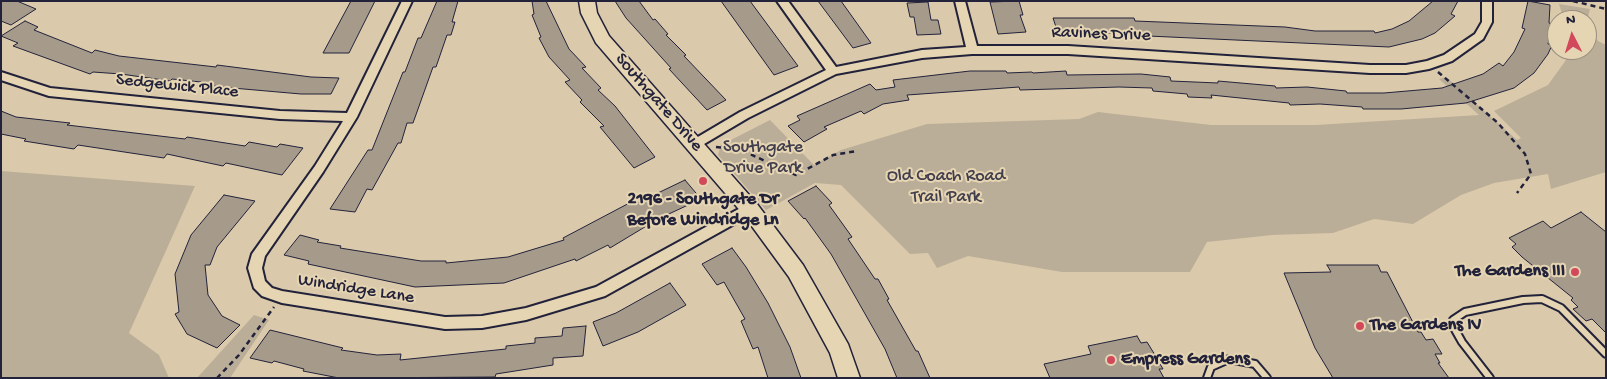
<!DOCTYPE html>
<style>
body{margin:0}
#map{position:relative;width:1607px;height:379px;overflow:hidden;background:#dacaab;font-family:"Gochi Hand",sans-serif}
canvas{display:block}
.frame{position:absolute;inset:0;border:2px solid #22223b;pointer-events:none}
.north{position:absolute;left:1547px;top:10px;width:50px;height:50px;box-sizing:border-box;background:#e6d5b2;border:1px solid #988d82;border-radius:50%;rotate:355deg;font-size:14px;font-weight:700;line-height:20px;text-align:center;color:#22223b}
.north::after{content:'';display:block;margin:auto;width:18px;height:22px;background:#d1495b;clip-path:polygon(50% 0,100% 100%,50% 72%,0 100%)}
</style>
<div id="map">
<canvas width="1607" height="379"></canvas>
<div class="frame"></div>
<div class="north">N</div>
</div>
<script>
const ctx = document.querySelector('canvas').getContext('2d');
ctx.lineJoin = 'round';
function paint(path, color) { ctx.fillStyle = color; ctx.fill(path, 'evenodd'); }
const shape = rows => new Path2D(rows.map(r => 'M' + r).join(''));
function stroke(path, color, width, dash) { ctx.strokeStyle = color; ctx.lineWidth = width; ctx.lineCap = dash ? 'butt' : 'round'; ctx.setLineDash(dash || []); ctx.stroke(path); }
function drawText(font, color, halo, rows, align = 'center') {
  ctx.font = font + ' "Gochi Hand",sans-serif'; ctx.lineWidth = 4; ctx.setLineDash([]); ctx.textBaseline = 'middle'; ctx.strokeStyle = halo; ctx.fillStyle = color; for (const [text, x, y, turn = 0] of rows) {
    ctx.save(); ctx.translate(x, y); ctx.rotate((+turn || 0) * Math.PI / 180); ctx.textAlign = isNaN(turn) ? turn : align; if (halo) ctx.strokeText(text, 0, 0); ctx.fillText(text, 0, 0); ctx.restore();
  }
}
const green = shape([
 [1559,4,1590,9,1587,21,1564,20],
 [1587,27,1598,41,1606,45,1606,172,1551,189,1548,174,1494,183,1461,195,1413,224,1374,219,1333,233,1272,235,1207,242,1190,272,1062,272,968,256,937,268,928,253,910,254,841,185,815,183,766,210,718,155,721,145,770,120,814,165,841,150,927,124,1079,119,1098,112,1211,125,1316,125,1479,115,1439,79,1446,77,1517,140,1521,138,1494,111,1548,85,1566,60,1567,50,1587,50],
 [1,171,195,186,129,333,159,355,169,378,1,378],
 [254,315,269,320,230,378,197,378]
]);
const building = shape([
 [1,1,17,1,36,9,11,25,1,21,1,1],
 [351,1,375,1,349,53,323,53,351,1],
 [437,1,458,1,452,22,455,22,451,35,447,35,436,67,433,67,413,123,407,123,401,143,398,143,372,190,367,189,355,212,330,209,368,150,372,150,403,72,405,72,418,38,421,38,437,1],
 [532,1,546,1,569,49,586,67,582,68,601,88,598,90,615,106,655,157,634,168,600,127,604,126,580,102,582,100,565,82,570,80,549,57,539,38,541,37,532,15,534,14,532,1],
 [615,1,639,1,653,20,655,19,668,34,666,35,686,55,684,56,726,100,707,110,669,69,671,68,626,18,615,1],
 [721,1,750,1,798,66,774,75,721,1],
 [818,1,841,1,871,43,853,48,818,1],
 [1019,1,1023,15,1020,15,1026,32,998,34,990,2,1019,1],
 [1433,1,1458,1,1451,14,1455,16,1435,33,1422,39,1389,47,1148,36,1147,33,1058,33,1053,18,1134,18,1135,21,1285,27,1315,31,1374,31,1375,33,1392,29,1409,21,1433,1],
 [1528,1,1550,5,1549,23,1552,24,1548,44,1552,45,1548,54,1534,73,1514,88,1466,103,1401,109,1363,109,1362,107,1320,104,1290,105,1289,103,1211,95,1212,98,1188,97,1187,94,1153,91,1152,88,1119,87,1020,90,1019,87,907,95,909,100,883,104,864,114,861,111,824,127,827,129,804,142,788,126,800,120,797,116,870,84,876,90,895,87,893,80,970,71,1006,71,1007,73,1032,72,1033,73,1066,71,1067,75,1141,74,1170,77,1171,81,1218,83,1218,81,1275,86,1276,88,1307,87,1346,91,1347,93,1384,93,1442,88,1483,74,1499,63,1503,66,1514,52,1525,29,1522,28,1528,1],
 [928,2,931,20,938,20,941,34,917,35,914,17,910,17,907,3,928,2],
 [25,21,38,27,34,30,92,53,95,50,119,56,216,67,217,65,311,77,339,78,331,94,301,94,221,87,200,84,201,82,172,79,170,81,121,74,93,72,90,74,13,46,18,43,1,36,25,21],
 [1,111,16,117,70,123,67,125,185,139,187,137,245,146,249,142,277,147,280,144,303,148,282,175,226,163,223,166,167,154,164,158,78,145,74,149,24,141,26,139,1,134,1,111],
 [685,180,701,199,658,219,610,248,608,245,576,261,575,259,504,283,415,287,308,264,309,261,284,255,300,235,319,240,317,242,341,246,340,248,421,261,446,261,446,263,508,257,564,240,563,238,635,200,637,203,685,180],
 [816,186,832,203,829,205,852,237,848,239,875,279,878,279,889,299,887,300,916,351,918,351,930,378,897,378,885,349,831,254,805,218,804,219,788,201,816,186],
 [224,195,255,201,217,247,210,265,205,265,208,295,222,316,240,325,217,348,187,334,175,314,179,312,175,274,191,235,224,195],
 [1581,212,1606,232,1606,333,1592,319,1586,321,1573,309,1578,307,1571,300,1573,298,1522,257,1512,247,1516,244,1509,238,1543,221,1551,228,1581,212],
 [732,248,746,267,768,303,790,347,801,378,768,378,758,347,753,349,741,321,745,319,724,282,717,285,702,264,732,248],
 [1327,265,1378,265,1381,272,1387,272,1418,332,1421,332,1426,340,1433,339,1442,354,1435,354,1440,363,1438,363,1449,378,1333,378,1315,348,1284,273,1331,272,1327,265],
 [670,283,686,305,638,332,603,346,593,322,616,313,670,283],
 [586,326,583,356,553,358,553,365,496,374,495,377,339,378,303,371,304,369,274,361,272,363,250,358,270,330,343,348,341,350,377,355,401,354,400,360,506,349,506,346,535,343,535,338,562,336,563,328,586,326],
 [1137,336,1141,343,1147,342,1155,355,1163,369,1159,369,1164,378,1050,378,1044,364,1091,354,1088,346,1137,336]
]);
const path = shape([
 [1573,1,1606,9],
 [1438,72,1498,123,1525,154,1531,174,1517,193],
 [716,147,741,150,796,175,833,155,857,151],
 [217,378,239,355,274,307]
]);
const lane = shape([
 [1207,378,1211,367,1229,359,1255,364,1267,378],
 [1490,378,1462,342,1453,326,1453,320,1465,312,1523,300,1542,299,1561,308,1606,354]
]);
const street = shape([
 [402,1,412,1,357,117,323,172,265,256,262,268,265,281,272,288,282,291,445,317,482,316,526,308,596,287,746,205,754,205,756,209,754,213,605,296,526,320,482,328,445,329,282,303,262,296,254,288,248,268,252,254,315,166,343,121,280,119,49,96,1,80,1,72,50,88,280,111,347,113,402,1],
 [777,1,788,1,836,67,922,50,966,47,955,1,965,1,977,46,1068,46,1370,65,1406,65,1427,61,1444,55,1475,34,1482,22,1482,1,1492,1,1492,22,1483,39,1452,61,1429,69,1406,73,1370,73,1068,54,972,54,922,58,836,74,748,118,699,147,691,147,689,144,691,141,740,112,826,70,777,1]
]);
const secondary = shape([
 [579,1,595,1,597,13,609,36,757,204,803,265,848,344,860,378,838,378,830,353,789,277,743,214,596,43,581,13,579,1]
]);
const markers = [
 [703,181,5,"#d1495b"],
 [1575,272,5,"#d1495b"],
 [1360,326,5,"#d1495b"],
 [1111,360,5,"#d1495b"]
];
const streetNames = [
 ["Ravines Drive",1101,35,2],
 ["Sedgewick Place",177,87,6],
 ["Southgate Drive",658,103,49],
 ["Windridge Lane",356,290,9]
];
const parkNames = [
 ["Southgate",763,148],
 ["Drive Park",763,169],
 ["Old Coach Road",946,177],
 ["Trail Park",946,198]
];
const poiNames = [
 ["2196 - Southgate Dr",703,200,"center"],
 ["Before Windridge Ln",703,221,"center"],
 ["The Gardens III",1565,272,"right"],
 ["The Gardens IV",1370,326],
 ["Empress Gardens",1121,360]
];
paint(green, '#bbae98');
paint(building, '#a69b8b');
stroke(building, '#22223b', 1);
stroke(lane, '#22223b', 10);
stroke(street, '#22223b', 4);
stroke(secondary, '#22223b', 3);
stroke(path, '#22223b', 2.5, [5, 4]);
stroke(lane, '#e6d5b2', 6);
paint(street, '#e6d5b2');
paint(secondary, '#e6d5b2');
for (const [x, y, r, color] of markers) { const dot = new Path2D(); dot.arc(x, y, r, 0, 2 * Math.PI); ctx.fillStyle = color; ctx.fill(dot); stroke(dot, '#e6d5b2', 2); }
drawText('18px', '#22223b', '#e6d5b2', streetNames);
drawText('18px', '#413e4e', '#e6d5b2', parkNames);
drawText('bold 18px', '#22223b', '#e6d5b2', poiNames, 'left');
</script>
